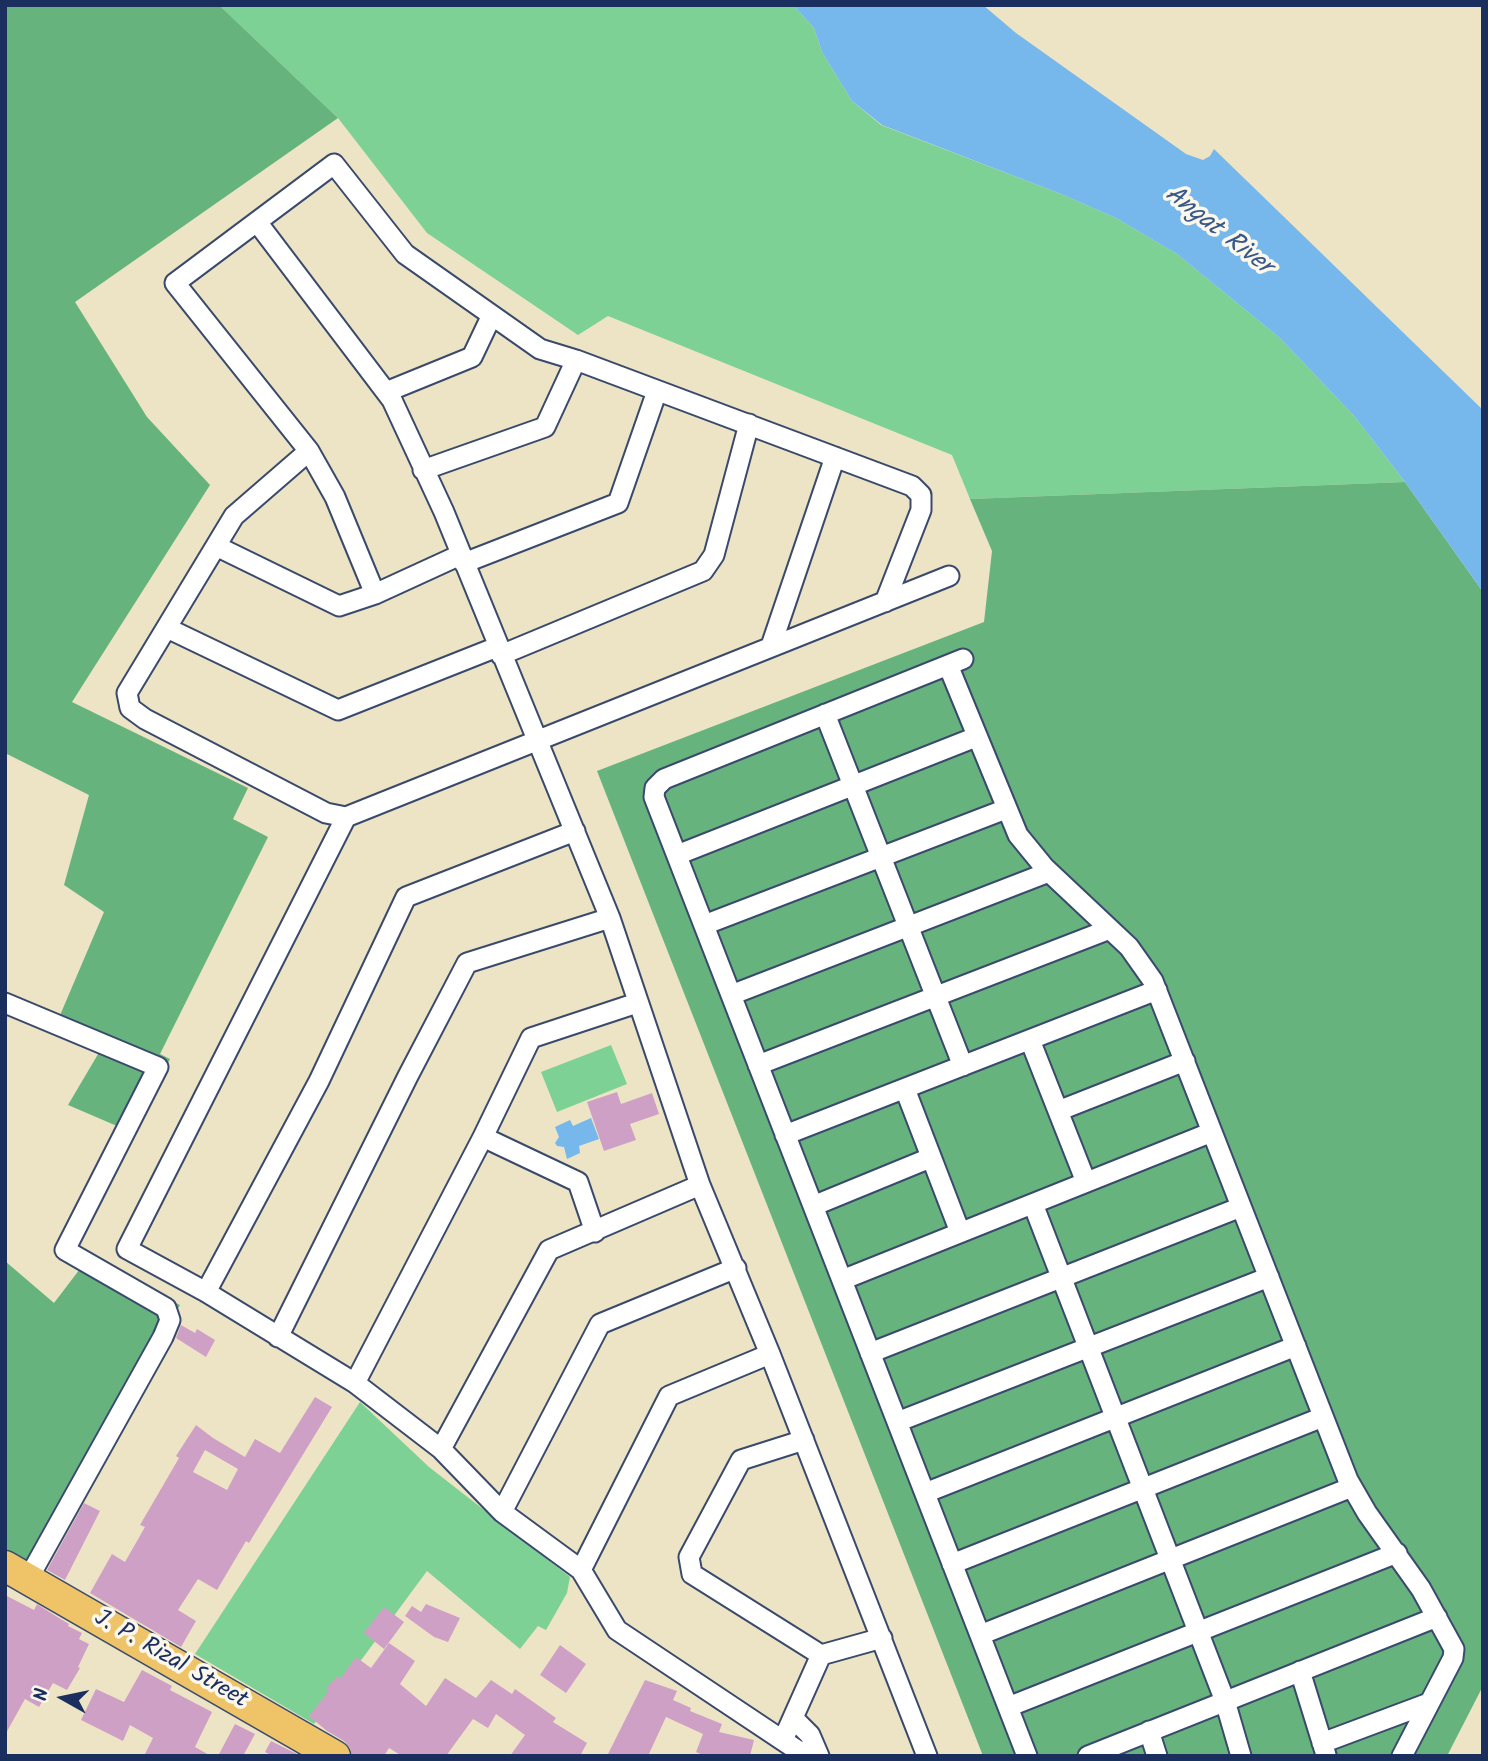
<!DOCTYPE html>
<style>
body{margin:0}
#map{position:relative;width:1488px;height:1761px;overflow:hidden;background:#ede4c5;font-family:Kalam,sans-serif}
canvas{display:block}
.frame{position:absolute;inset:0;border:7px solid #1b2f5e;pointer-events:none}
.north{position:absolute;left:28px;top:1663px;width:70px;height:70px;-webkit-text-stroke:5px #fbf7ec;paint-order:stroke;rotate:279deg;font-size:19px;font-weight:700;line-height:28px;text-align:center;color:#1b2f5e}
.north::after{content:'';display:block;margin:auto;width:24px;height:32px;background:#1b2f5e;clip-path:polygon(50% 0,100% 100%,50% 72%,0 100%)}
</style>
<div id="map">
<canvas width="1488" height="1761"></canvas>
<div class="frame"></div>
<div class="north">N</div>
</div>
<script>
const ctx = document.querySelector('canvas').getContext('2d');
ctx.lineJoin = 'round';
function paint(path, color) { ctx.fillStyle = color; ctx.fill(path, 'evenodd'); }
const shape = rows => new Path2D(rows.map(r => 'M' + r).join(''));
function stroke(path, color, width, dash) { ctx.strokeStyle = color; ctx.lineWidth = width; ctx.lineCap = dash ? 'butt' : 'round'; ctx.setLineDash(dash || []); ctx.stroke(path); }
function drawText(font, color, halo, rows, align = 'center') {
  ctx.font = font + ' Kalam,sans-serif'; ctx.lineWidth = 7; ctx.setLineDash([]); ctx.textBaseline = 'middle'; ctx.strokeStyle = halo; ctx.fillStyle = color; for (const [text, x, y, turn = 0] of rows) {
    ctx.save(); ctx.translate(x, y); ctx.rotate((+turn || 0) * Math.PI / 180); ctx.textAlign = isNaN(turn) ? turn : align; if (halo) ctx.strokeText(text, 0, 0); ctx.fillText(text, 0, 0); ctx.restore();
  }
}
const green = shape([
 [219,5,793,5,814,28,822,52,852,101,881,125,1061,194,1116,218,1177,254,1280,338,1355,417,1405,482,970,499,952,455,608,316,578,335,427,233,338,118],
 [611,1045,627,1084,557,1112,541,1072],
 [360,1402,429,1467,570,1577,567,1593,546,1630,538,1626,520,1649,427,1571,314,1724,195,1654]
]);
const forest = shape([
 [5,5,219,5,338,118,75,302,147,417,210,485,72,702,248,788,233,819,268,837,160,1054,170,1059,131,1132,68,1105,104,1044,58,1020,104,912,64,885,89,795,5,753],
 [1405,482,1483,592,1483,1686,1447,1756,983,1756,597,771,984,622,992,551,970,499],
 [5,1261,54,1303,86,1261,180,1305,35,1566,5,1549]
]);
const water = shape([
 [793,5,983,5,1016,33,1186,154,1203,160,1210,156,1214,149,1483,410,1483,592,1405,482,1355,417,1280,338,1177,254,1116,218,1061,194,882,125,852,101,822,52,814,28],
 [591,1118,599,1139,579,1146,580,1153,567,1159,564,1147,557,1146,555,1143,559,1137,555,1127,570,1120,573,1126]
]);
const building = shape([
 [617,1092,621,1104,652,1093,659,1114,630,1124,636,1140,604,1151,587,1102],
 [181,1325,195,1333,197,1329,215,1340,206,1357,176,1338],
 [315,1397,332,1407,249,1543,246,1541,217,1590,198,1579,178,1610,196,1621,181,1647,90,1593,112,1554,125,1562,145,1527,140,1525,179,1458,176,1456,196,1425,213,1438,245,1457,255,1439,280,1453],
 [205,1450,238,1469,227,1490,193,1472],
 [84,1503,100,1511,65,1580,47,1570],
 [5,1595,34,1610,37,1604,51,1613,69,1624,68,1626,82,1633,79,1639,89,1644,78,1667,80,1668,67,1690,53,1683,39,1707,25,1699,5,1735],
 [426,1604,460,1618,448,1642,434,1637,405,1616,412,1606,421,1612],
 [384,1607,404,1622,384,1649,364,1633],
 [389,1643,415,1661,400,1684,426,1706,445,1678,476,1698,491,1680,512,1694,515,1689,556,1718,553,1722,587,1743,580,1756,510,1756,525,1735,496,1714,488,1728,473,1719,446,1756,402,1756,389,1748,384,1756,352,1756,350,1748,344,1741,327,1731,309,1716,329,1691,326,1689,337,1676,340,1679,356,1657,371,1668],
 [560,1645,586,1664,566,1693,540,1675],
 [142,1670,172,1686,170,1690,212,1712,195,1747,211,1756,144,1756,153,1738,130,1725,123,1741,81,1720,96,1689,124,1702],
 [645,1680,677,1691,673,1700,691,1708,690,1711,722,1724,719,1732,754,1740,750,1756,705,1756,696,1752,703,1734,666,1717,648,1756,607,1756],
 [235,1724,255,1734,243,1756,218,1756],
 [271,1741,297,1754,299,1756,273,1756,265,1752]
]);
const minor = shape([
 [257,222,392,400,444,512,610,918,700,1185,770,1354,927,1756],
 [386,392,472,357,491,317],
 [309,451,234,516,127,693,130,708,145,719,326,813,346,817,949,576],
 [423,470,545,427,576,360],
 [216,546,339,606,375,594,460,555],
 [464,563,618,503,657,391],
 [375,594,335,497,309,451,175,283,334,164,405,254,540,349,576,360,912,486,921,495,921,510,885,602],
 [167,628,338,710,497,647],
 [771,646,835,457],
 [501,655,703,571,714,555,749,424],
 [963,659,664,779,655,788,654,797,1027,1756],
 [948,665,1018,835,1045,868,1129,947,1153,981,1348,1480,1367,1513,1421,1589,1454,1649,1453,1658,1402,1756],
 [825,714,963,1066],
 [346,817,127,1249,206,1292,355,1383,441,1449,502,1512,581,1570],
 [677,855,976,737],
 [704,925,1006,809],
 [731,995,1049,872],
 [5,1003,158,1067,65,1250,166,1308,170,1320,163,1337,28,1579],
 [1030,1040,1086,1182],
 [758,1065,1110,929],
 [905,1089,960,1232],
 [1058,1111,1185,1061],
 [785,1135,1157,990],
 [483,1137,578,1182,595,1232],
 [1033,1204,1225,1701,1241,1756],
 [813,1206,930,1158],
 [842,1280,1212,1132],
 [206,1292,319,1081,406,897,575,831],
 [278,1337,408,1076,467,963,610,918],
 [870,1353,1241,1207],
 [770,1354,669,1396,581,1570,617,1630,806,1756],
 [355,1383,483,1137,531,1038,637,1003],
 [897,1422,1269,1277],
 [804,1440,741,1460,689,1557,692,1574,821,1655,882,1638],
 [441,1449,549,1250,700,1185],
 [925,1493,1296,1346],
 [502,1512,600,1324,736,1268],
 [952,1564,1323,1417],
 [980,1635,1352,1487],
 [1300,1671,1326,1755],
 [1008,1707,1397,1553],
 [794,1719,810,1735,819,1756],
 [1149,1731,1157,1756],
 [783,1740,821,1655],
 [1322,1743,1429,1703],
 [1088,1756,1437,1617]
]);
const primary = shape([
 [5,1566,335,1756]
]);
const streetNames = [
 ["J. P. Rizal Street",170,1661,30]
];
const waterNames = [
 ["Angat River",1217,232,38]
];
paint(green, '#7dd194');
paint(forest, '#66b37e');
paint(water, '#77b8ec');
paint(building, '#cfa0c5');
stroke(minor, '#3a4a6d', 23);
stroke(primary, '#3a4a6d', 33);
stroke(minor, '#fff', 19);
stroke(primary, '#efc469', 30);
drawText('24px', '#1b2f5e', '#fbf7ec', streetNames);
drawText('italic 26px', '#375889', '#fbf7ec', waterNames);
</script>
